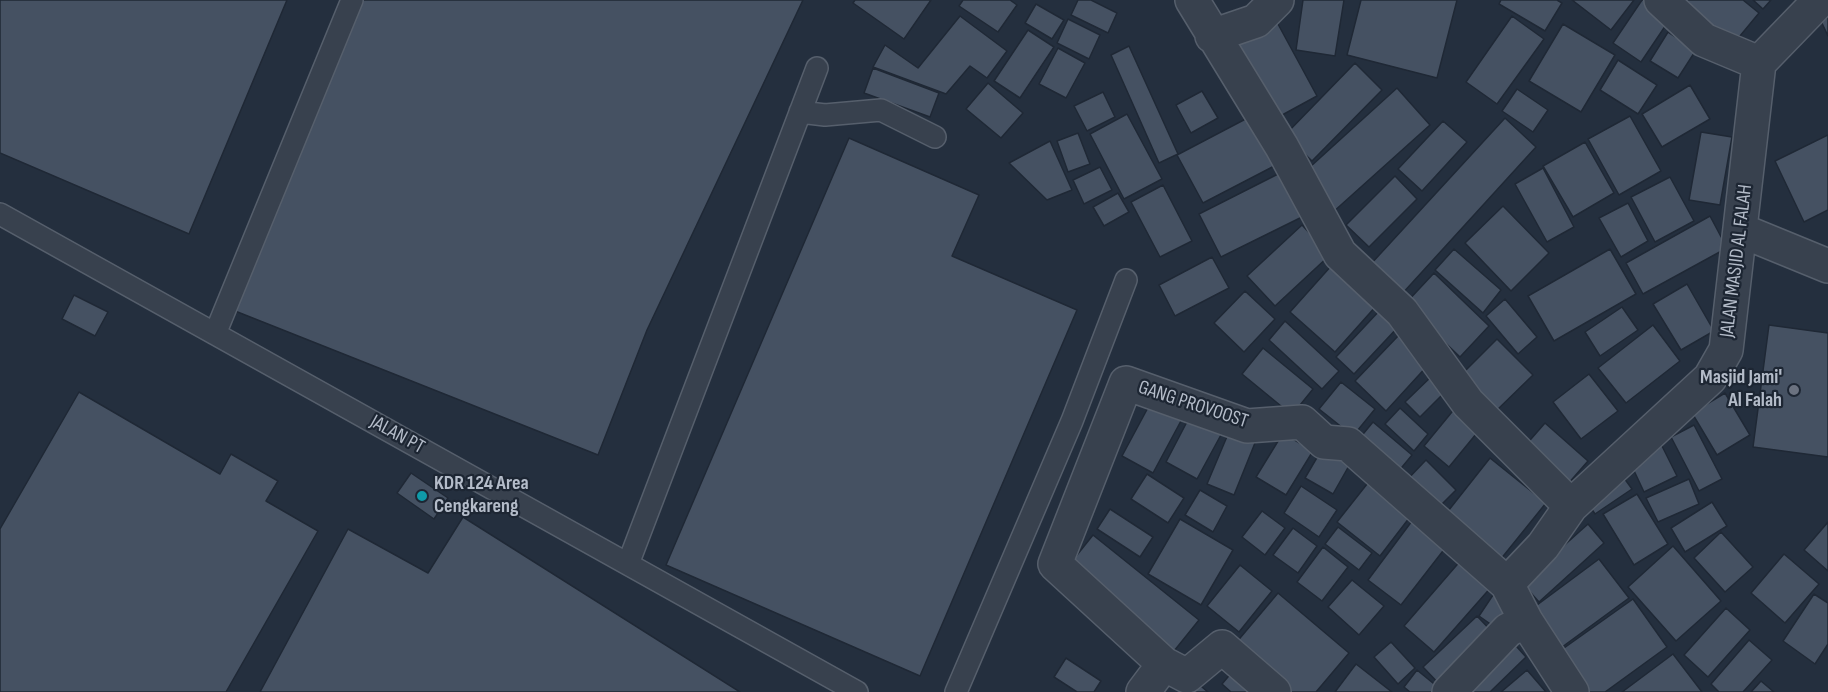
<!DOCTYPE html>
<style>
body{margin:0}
canvas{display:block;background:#242f3e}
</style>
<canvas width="1828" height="692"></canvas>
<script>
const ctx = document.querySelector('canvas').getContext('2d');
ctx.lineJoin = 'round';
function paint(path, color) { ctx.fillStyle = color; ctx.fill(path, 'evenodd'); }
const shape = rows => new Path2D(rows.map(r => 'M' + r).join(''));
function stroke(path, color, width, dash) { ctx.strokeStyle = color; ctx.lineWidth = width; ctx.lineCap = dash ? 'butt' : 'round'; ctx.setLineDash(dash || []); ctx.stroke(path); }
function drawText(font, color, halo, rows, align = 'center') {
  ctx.font = font + ' "Sofia Sans Condensed",sans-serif'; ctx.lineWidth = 4.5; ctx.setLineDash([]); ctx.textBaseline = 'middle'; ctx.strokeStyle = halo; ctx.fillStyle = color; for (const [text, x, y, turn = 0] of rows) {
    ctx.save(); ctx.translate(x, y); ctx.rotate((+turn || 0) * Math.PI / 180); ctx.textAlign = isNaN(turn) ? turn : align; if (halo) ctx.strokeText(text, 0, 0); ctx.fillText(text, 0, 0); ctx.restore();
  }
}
const building = shape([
 [0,0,287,0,189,234,0,153,0,0],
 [363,0,803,0,647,330,598,455,230,309,363,0],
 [855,0,931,0,904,39,853,3,855,0],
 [963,0,1010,0,1017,5,998,32,959,6,963,0],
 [1078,0,1091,0,1117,13,1108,33,1071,15,1078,0],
 [1303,0,1344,0,1335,56,1296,50,1303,0],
 [1361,0,1457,0,1437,78,1347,55,1361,0],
 [1501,0,1557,0,1562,3,1545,31,1499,4,1501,0],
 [1572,0,1634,0,1611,30,1572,0],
 [1642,0,1649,0,1672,16,1641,62,1613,43,1642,0],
 [1672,0,1743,0,1759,13,1730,48,1672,0],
 [1753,0,1771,0,1763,9,1753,0],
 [1036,4,1064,20,1052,39,1025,23,1036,4],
 [1272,13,1317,96,1273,120,1227,38,1272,13],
 [1828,15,1828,36,1820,19,1828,15],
 [960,16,1007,51,987,78,970,66,946,94,873,67,885,45,918,68,960,16],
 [1512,16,1544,39,1497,104,1466,82,1512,16],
 [1068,19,1100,35,1089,59,1057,43,1068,19],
 [1563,24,1615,55,1581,112,1529,81,1563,24],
 [1028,30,1054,47,1020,98,994,81,1028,30],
 [1668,32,1696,50,1678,78,1650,61,1668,32],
 [1129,46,1178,154,1159,163,1111,55,1129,46],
 [1058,48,1085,63,1066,98,1039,84,1058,48],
 [1618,60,1657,85,1638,114,1600,90,1618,60],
 [1355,63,1382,90,1312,161,1285,135,1355,63],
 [873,68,939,93,930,117,864,93,873,68],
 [988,83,1023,113,1001,138,966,109,988,83],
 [1690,85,1710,119,1662,147,1642,114,1690,85],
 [1397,88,1430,125,1332,213,1299,177,1397,88],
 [1517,89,1548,110,1533,132,1502,111,1517,89],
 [1202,91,1218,118,1191,133,1176,105,1202,91],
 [1103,92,1115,117,1087,131,1074,106,1103,92],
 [1257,113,1282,162,1203,203,1177,155,1257,113],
 [1127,114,1162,179,1124,199,1090,134,1127,114],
 [1630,116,1661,171,1619,195,1588,139,1630,116],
 [1505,118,1536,147,1401,295,1370,265,1505,118],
 [1443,121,1467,142,1422,191,1398,169,1443,121],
 [1701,132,1732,137,1720,205,1689,200,1701,132],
 [1078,133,1090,164,1068,172,1057,141,1078,133],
 [1828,135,1828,210,1804,222,1775,161,1828,135],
 [849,138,979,195,952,256,1077,310,920,676,666,565,849,138],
 [1050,141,1072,190,1047,200,1009,163,1050,141],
 [1585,142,1614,193,1573,217,1543,166,1585,142],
 [1100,167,1112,190,1084,204,1073,180,1100,167],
 [1543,168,1574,227,1547,242,1515,184,1543,168],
 [1280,173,1302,217,1221,257,1199,214,1280,173],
 [1395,176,1417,199,1369,247,1346,225,1395,176],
 [1670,177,1694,221,1655,242,1631,197,1670,177],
 [1163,185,1192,241,1160,257,1131,202,1163,185],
 [1118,193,1129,212,1104,226,1093,207,1118,193],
 [1628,203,1648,241,1621,257,1599,218,1628,203],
 [1503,206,1549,253,1511,291,1465,243,1503,206],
 [1710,216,1727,248,1643,294,1626,263,1710,216],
 [1302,225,1330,255,1275,306,1247,276,1302,225],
 [1454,249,1501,290,1483,313,1435,270,1454,249],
 [1610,249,1636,294,1554,341,1528,296,1610,249],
 [1212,257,1229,288,1175,316,1159,285,1212,257],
 [1332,265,1377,305,1335,352,1290,312,1332,265],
 [1434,273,1489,326,1460,357,1405,304,1434,273],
 [1687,284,1714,331,1681,350,1653,304,1687,284],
 [1245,291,1275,319,1244,352,1214,323,1245,291],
 [74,295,108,312,95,336,62,319,74,295],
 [1505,299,1537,337,1518,354,1486,316,1505,299],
 [1622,307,1638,330,1600,356,1585,332,1622,307],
 [1381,309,1399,326,1354,374,1336,357,1381,309],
 [1285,321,1339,371,1322,389,1269,340,1285,321],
 [1653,325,1680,361,1626,403,1598,368,1653,325],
 [1769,325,1828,333,1828,457,1753,447,1769,325],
 [1399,335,1429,364,1386,411,1355,381,1399,335],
 [1497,339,1533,375,1495,412,1460,376,1497,339],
 [1263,348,1313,389,1292,415,1242,374,1263,348],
 [1436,372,1450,387,1420,417,1405,402,1436,372],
 [1589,374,1618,411,1581,439,1553,402,1589,374],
 [1341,382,1375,409,1353,436,1319,409,1341,382],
 [79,392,220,474,231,454,278,481,266,501,318,531,226,692,0,692,0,529,79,392],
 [1725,393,1750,435,1717,455,1692,413,1725,393],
 [1151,402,1182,419,1153,473,1122,456,1151,402],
 [1456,407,1481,428,1449,467,1424,446,1456,407],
 [1400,408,1428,434,1414,451,1385,424,1400,408],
 [1190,416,1222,433,1197,479,1166,462,1190,416],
 [1373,422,1412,455,1393,478,1354,445,1373,422],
 [1545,423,1588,461,1567,485,1524,447,1545,423],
 [1694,425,1722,479,1699,491,1671,437,1694,425],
 [1231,427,1257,438,1234,495,1207,484,1231,427],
 [1283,433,1313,451,1286,495,1256,477,1283,433],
 [1661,444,1677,476,1644,492,1629,460,1661,444],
 [1322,449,1350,464,1333,494,1305,478,1322,449],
 [1490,458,1546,503,1496,565,1441,520,1490,458],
 [1426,460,1456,490,1433,513,1403,484,1426,460],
 [1619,471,1632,489,1595,514,1583,496,1619,471],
 [411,473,448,498,434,519,397,493,411,473],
 [1147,474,1184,498,1168,523,1131,499,1147,474],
 [1371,479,1413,513,1380,556,1337,522,1371,479],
 [1689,479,1699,504,1658,522,1646,498,1689,479],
 [1301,486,1337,510,1319,537,1284,513,1301,486],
 [1200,490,1227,506,1213,532,1185,515,1200,490],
 [1637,494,1668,544,1634,565,1603,514,1637,494],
 [1712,502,1727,526,1685,552,1671,528,1712,502],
 [1110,509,1153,537,1140,557,1097,529,1110,509],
 [1262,511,1285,528,1265,555,1242,537,1262,511],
 [463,517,740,692,260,692,348,529,428,573,463,517],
 [1180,519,1233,550,1201,605,1148,574,1180,519],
 [1412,521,1446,547,1401,605,1368,580,1412,521],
 [1828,522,1828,571,1804,550,1828,522],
 [1588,524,1604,543,1539,602,1522,583,1588,524],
 [1338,527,1372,553,1359,570,1325,544,1338,527],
 [1293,528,1317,546,1298,573,1273,555,1293,528],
 [1721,532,1753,567,1725,592,1694,558,1721,532],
 [1093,535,1199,620,1170,656,1065,570,1093,535],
 [1673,546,1721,601,1676,641,1628,587,1673,546],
 [1323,547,1348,567,1322,601,1297,582,1323,547],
 [1784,554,1819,584,1785,623,1751,593,1784,554],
 [1462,559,1493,585,1434,652,1404,626,1462,559],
 [1599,559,1629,598,1558,650,1529,611,1599,559],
 [1240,565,1272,591,1239,632,1207,606,1240,565],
 [1352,580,1384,606,1359,635,1328,607,1352,580],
 [1495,592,1515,606,1499,630,1479,616,1495,592],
 [1278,593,1349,653,1316,692,1291,692,1235,644,1278,593],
 [1814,594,1828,603,1828,644,1815,664,1783,641,1814,594],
 [1633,599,1667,647,1605,692,1585,692,1557,653,1633,599],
 [1726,608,1750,630,1708,677,1684,655,1726,608],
 [1477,616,1497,637,1443,688,1423,667,1477,616],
 [1507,636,1526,657,1490,692,1453,692,1507,636],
 [1749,640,1772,660,1743,692,1719,692,1711,684,1749,640],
 [1391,642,1415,668,1398,684,1374,657,1391,642],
 [1673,654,1702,692,1622,692,1673,654],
 [1066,658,1101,681,1094,692,1077,692,1054,677,1066,658],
 [1356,664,1392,692,1335,692,1356,664],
 [1238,665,1269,692,1231,692,1222,684,1238,665],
 [1417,670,1444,692,1410,692,1404,687,1417,670],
 [1527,670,1546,692,1501,692,1527,670],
 [1761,681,1774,692,1751,692,1761,681],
 [1196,682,1208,692,1187,692,1196,682]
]);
const service = shape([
 [800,112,825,115,881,110,935,137],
 [0,214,857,692],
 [215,334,352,0],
 [628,564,817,68],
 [956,692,1072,421,1126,280]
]);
const minor = shape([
 [1192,0,1282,147,1340,254,1402,312,1468,403,1571,506],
 [1661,0,1704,40,1759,63],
 [1212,36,1256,21,1277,0],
 [1740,230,1828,266],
 [1164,664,1187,676,1222,647,1274,692],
 [1143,692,1164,664,1055,564,1126,383,1247,426,1302,422,1324,442,1348,444,1507,584],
 [1449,692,1508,630,1526,621],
 [1572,692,1526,621,1507,584,1543,546,1571,506,1710,378,1726,350,1759,63,1820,0]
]);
const markers = [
 [1794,390,6,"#6b7280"],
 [422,496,6,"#0f9aa8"]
];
const streetNames = [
 ["JALAN MASJID AL FALAH",1737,261,-83],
 ["GANG PROVOOST",1193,405,18],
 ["JALAN PT",397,435,29]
];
const poiNames = [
 ["Masjid Jami'",1782,378],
 ["Al Falah",1782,401],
 ["KDR 124 Area",434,484,"left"],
 ["Cengkareng",434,507,"left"]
];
paint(building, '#455162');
stroke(building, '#1f2835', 1.5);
stroke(service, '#565f6c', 24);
stroke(minor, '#565f6c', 36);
stroke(service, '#38414e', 21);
stroke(minor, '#38414e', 33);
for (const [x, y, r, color] of markers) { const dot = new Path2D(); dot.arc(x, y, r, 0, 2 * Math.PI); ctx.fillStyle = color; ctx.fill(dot); stroke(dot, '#1d2633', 2); }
drawText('20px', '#b4bcc9', '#1d2633', streetNames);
drawText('bold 20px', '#b4bcc9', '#1d2633', poiNames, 'right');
</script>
